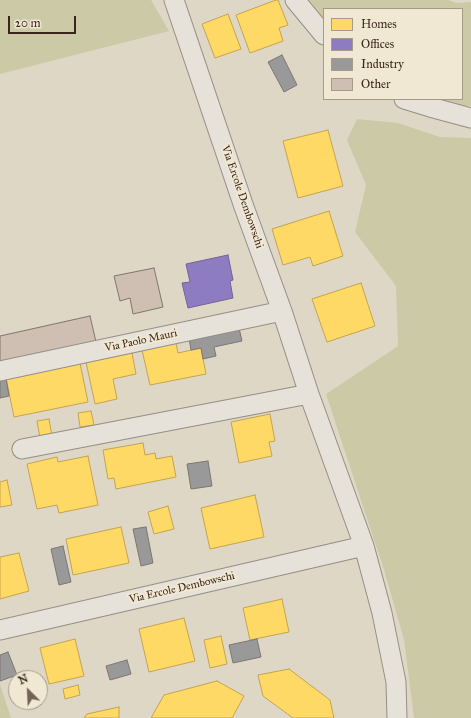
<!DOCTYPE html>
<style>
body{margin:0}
#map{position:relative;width:471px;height:718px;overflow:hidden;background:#ded7c6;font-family:"IM FELL Great Primer",serif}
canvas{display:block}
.legend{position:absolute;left:323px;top:8px;width:140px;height:92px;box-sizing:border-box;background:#f0e8d3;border:1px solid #a79a89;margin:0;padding:5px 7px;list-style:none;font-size:12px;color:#3a251a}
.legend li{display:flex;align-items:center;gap:8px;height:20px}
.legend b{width:20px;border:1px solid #a79a89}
.north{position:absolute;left:8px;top:670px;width:40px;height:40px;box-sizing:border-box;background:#f0e8d3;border:1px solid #a79a89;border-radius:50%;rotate:336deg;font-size:11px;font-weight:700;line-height:16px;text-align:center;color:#3a251a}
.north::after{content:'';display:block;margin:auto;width:14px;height:18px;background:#736356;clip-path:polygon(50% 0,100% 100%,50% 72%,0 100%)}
.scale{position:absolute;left:8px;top:16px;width:68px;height:18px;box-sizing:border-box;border:2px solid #3a251a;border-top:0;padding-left:5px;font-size:12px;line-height:14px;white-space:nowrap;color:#3a251a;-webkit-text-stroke:3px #f0e8d3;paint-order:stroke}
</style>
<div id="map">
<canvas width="471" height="718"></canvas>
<ul class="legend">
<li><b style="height:11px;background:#ffd966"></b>Homes</li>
<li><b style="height:11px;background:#8e7cc3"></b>Offices</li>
<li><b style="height:11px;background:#999"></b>Industry</li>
<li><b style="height:11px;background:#cebfb2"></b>Other</li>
</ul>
<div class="north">N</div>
<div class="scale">20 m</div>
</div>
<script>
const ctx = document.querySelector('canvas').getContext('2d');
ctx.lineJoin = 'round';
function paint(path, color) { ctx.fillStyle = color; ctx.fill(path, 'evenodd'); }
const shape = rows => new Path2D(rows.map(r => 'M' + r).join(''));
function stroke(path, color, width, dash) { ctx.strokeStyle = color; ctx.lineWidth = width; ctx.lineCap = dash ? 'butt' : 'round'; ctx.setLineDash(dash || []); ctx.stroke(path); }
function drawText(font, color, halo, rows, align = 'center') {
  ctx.font = font + ' "IM FELL Great Primer",serif'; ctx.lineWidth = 4; ctx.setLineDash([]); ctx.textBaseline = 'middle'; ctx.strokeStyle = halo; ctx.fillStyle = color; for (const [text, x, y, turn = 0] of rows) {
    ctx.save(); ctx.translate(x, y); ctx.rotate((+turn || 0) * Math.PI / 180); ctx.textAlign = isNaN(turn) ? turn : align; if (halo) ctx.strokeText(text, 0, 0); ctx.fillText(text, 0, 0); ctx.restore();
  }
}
const green = shape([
 [0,0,151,0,169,31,0,74],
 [309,0,448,0,457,3,471,2,471,106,456,106,434,99,462,99,462,9,324,9,324,19],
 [357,119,398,123,440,137,471,138,471,718,414,718,404,640,385,573,326,394,398,346,396,286,355,232,366,185,347,140],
 [0,684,11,718,0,718]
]);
const homes = shape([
 [276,0,278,0,288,25,279,28,283,41,250,53,236,15,276,0],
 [228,14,241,49,215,58,202,24,228,14],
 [328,130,343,186,298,198,283,141,328,130],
 [329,211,343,256,313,266,310,257,283,265,272,229,329,211],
 [361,283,375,326,327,342,312,299,361,283],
 [176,343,178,353,201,348,206,374,150,385,142,350,176,343],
 [132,353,136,374,113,379,117,399,95,404,86,362,132,353],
 [80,363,88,402,14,417,6,378,80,363],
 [91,411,94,425,80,427,78,413,91,411],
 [270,414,275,441,269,442,272,456,239,463,231,422,270,414],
 [49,419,52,436,40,438,37,421,49,419],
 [143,443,145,455,155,453,156,459,172,456,176,477,116,489,114,478,108,479,103,450,143,443],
 [88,456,98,505,59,513,57,505,37,509,27,464,57,457,58,462,88,456],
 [7,480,12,505,0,507,0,482,7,480],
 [255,495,264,537,210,549,201,508,255,495],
 [168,506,174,529,154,534,148,512,168,506],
 [121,527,129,563,73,575,66,539,121,527],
 [19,553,29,591,0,599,0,557,19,553],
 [282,599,289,632,250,640,243,608,282,599],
 [184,618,195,661,149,672,139,629,184,618],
 [221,636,227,664,210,668,204,640,221,636],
 [75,639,84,676,49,684,40,648,75,639],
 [289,669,330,700,334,718,293,718,263,696,258,675,289,669],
 [217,681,244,696,232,718,151,718,164,695,217,681],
 [78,685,80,695,65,699,63,689,78,685],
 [119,707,119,718,84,718,87,714,119,707]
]);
const offices = shape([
 [228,255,233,280,230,281,233,298,188,308,182,283,190,282,186,264,228,255]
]);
const industry = shape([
 [282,55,297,85,284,92,268,62,282,55],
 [239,328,242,341,214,347,216,356,203,359,201,348,191,350,189,338,239,328],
 [6,378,9,396,0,398,0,379,6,378],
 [208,461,212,486,191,489,187,464,208,461],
 [146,527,153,563,141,566,133,529,146,527],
 [63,546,71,582,59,585,51,549,63,546],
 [257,639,261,657,233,663,229,645,257,639],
 [8,652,17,675,0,681,0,655,8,652],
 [127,660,131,674,110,680,106,666,127,660]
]);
const building = shape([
 [154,268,163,307,133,314,130,298,120,301,114,276,154,268],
 [90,316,96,342,0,364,0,336,90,316]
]);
const minor = shape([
 [174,0,244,207,282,311,309,394,364,546,382,613,396,682,397,718],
 [295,0,324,35],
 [404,99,430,107,471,118],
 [0,371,282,311],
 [22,449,309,394],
 [0,630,364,546]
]);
const streetNames = [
 ["Via Ercole Dembowschi",242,197,71],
 ["Via Paolo Mauri",141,341,-12],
 ["Via Ercole Dembowschi",182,588,-13]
];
paint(green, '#ccc9a6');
paint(homes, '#ffd966');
stroke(homes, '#c4a34f', 1);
paint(offices, '#8e7cc3');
stroke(offices, '#756290', 1);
paint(industry, '#999');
stroke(industry, '#7c7673', 1);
paint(building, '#cebfb2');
stroke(building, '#7e776d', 1);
stroke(minor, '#958e84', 21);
stroke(minor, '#e6e2d9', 19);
drawText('11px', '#3a251a', '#f0e8d3', streetNames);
</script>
